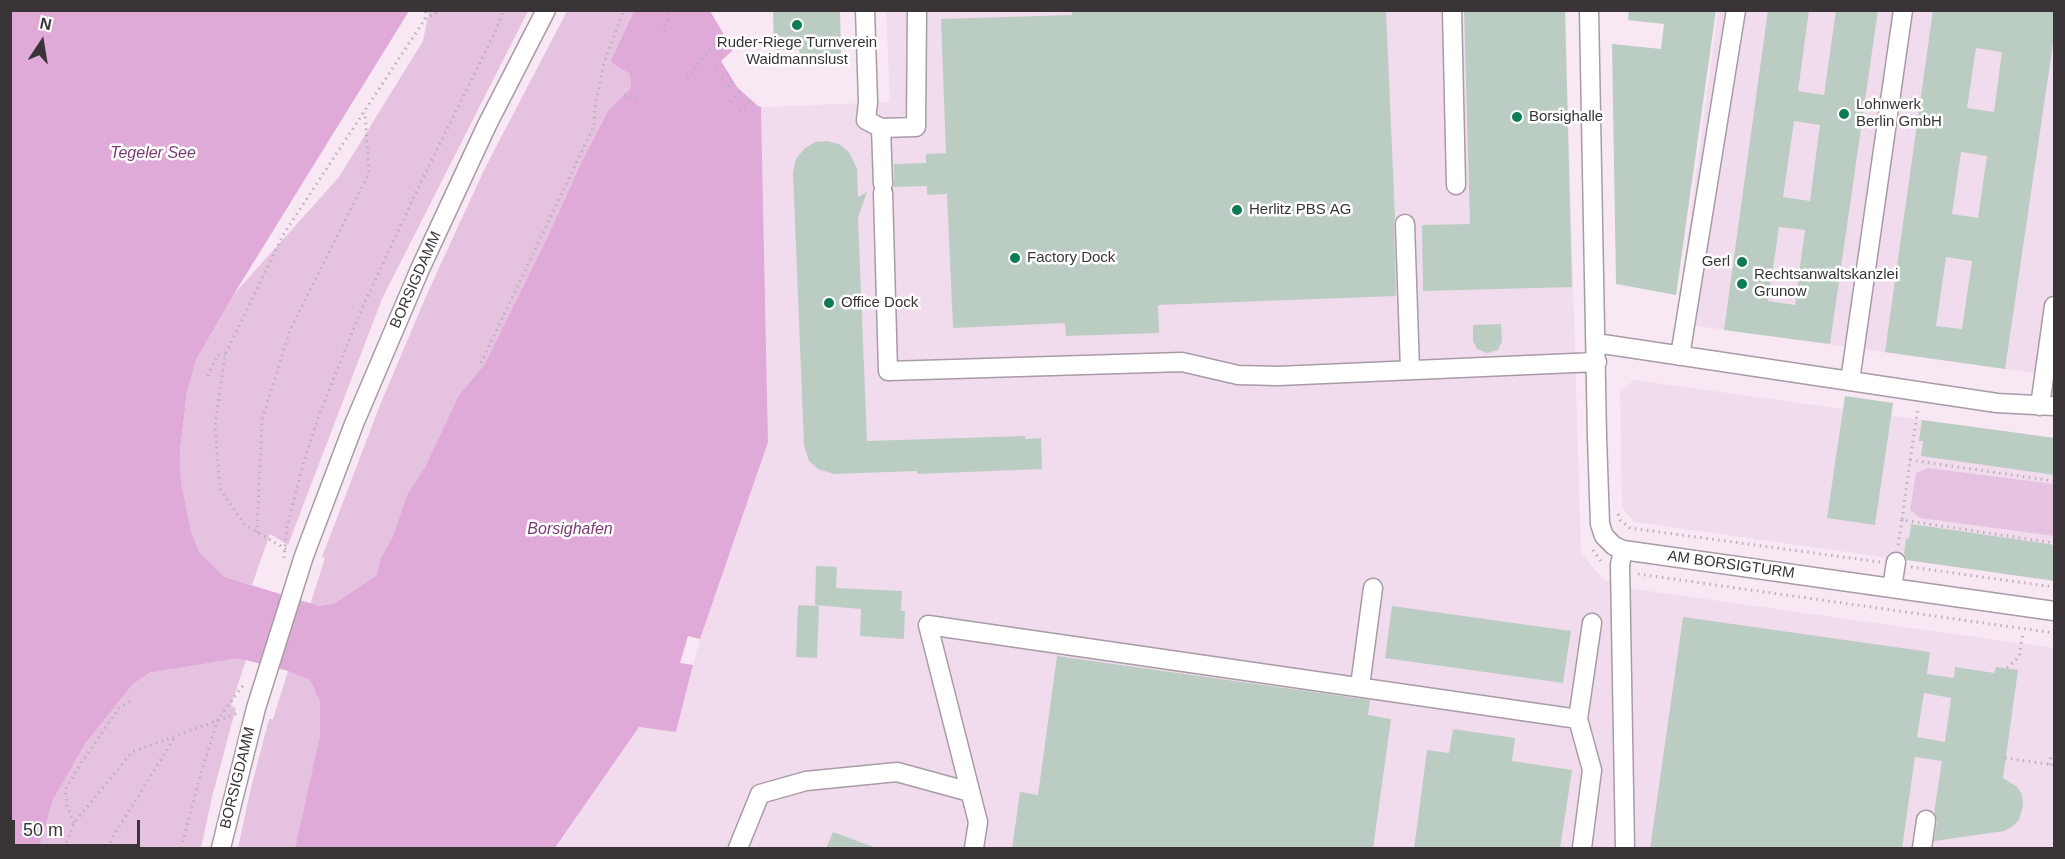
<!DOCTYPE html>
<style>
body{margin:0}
#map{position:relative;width:2065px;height:859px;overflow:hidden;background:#f7e8f4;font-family:Helvetica,sans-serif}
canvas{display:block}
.frame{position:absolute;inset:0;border:12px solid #3a3439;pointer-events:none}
.north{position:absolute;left:12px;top:12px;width:60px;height:60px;-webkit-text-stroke:4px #fff;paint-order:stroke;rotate:12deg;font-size:16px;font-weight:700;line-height:24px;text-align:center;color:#3a3439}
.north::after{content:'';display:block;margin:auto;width:21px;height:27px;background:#3a3439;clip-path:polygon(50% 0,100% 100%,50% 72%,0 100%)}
.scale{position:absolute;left:12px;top:820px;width:128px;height:27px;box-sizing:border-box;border:3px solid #3a3439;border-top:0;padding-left:8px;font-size:18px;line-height:21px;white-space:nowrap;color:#3a3439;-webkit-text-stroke:4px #fff;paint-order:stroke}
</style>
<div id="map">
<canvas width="2065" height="859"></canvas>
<div class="frame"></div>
<div class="north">N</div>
<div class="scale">50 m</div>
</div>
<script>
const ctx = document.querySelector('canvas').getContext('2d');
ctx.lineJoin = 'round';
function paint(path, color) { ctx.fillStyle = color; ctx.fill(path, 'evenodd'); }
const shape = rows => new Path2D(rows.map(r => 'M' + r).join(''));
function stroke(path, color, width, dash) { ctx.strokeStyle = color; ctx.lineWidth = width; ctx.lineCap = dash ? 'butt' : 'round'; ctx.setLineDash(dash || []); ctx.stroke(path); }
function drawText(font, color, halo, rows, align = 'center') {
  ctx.font = font + ' Helvetica,sans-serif'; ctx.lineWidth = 5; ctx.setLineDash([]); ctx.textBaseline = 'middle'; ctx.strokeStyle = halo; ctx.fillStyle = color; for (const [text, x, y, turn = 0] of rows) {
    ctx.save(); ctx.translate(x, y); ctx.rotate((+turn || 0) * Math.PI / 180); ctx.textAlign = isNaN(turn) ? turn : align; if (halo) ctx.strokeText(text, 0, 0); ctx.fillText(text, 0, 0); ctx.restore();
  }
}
const built = shape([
 [886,11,1565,11,1581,553,1603,579,1627,588,2054,648,2054,848,556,848,639,727,676,732,700,639,768,442,761,107,890,102],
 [1718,11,2054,11,2054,376,1676,323],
 [1634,380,2054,438,2054,581,1634,522,1622,507,1620,391]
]);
const green = shape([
 [429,11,528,11,382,299,288,545,270,534,252,585,225,577,199,552,191,531,181,482,180,449,187,392,196,360,234,294,339,177,423,41],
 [567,11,634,11,610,62,631,74,631,88,608,111,582,161,546,240,484,365,459,395,425,467,407,495,393,536,380,560,377,575,335,603,319,606,310,605,325,558,322,557,380,405,427,294,485,168],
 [1928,468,2054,484,2054,536,1920,518,1910,510,1916,473],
 [234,659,246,660,231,706,236,708,212,797,201,848,39,848,51,801,85,744,133,684,149,673],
 [288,671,310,680,320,702,320,735,295,848,238,848,250,792,269,719,273,719]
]);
const water = shape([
 [10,11,409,11,234,294,196,360,187,392,180,449,181,482,191,531,199,552,225,577,319,606,335,603,377,575,380,560,393,536,407,495,425,467,459,395,484,365,546,240,582,161,608,111,631,88,630,74,610,62,634,11,710,11,733,50,721,61,737,87,758,106,761,107,768,442,700,639,688,636,680,663,693,665,676,732,639,727,555,848,295,848,320,735,320,702,310,680,288,671,246,660,234,659,149,673,133,684,85,744,52,801,39,848,11,848]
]);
const building = shape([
 [773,10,840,10,841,55,800,56,799,50,774,50],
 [1072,10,1386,10,1395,218,1394,224,1396,296,1158,305,1159,333,1066,336,1065,323,953,328,947,194,927,195,927,186,894,187,894,164,926,163,926,154,946,153,941,19,1072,15],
 [1464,10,1565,10,1572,287,1423,291,1422,225,1470,224],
 [1629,10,1716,10,1676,295,1616,284,1612,44,1661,49,1664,24,1628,20],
 [1768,10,1809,10,1798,91,1824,95,1836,10,1878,10,1830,344,1724,330],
 [1794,121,1820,125,1810,201,1783,197],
 [1779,227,1805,230,1795,305,1768,301],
 [1933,10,2055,10,2055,30,2005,369,1885,352],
 [1976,48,2002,52,1994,112,1967,108],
 [1961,152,1987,156,1978,218,1952,214],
 [1946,257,1972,261,1962,329,1936,326],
 [827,141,839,144,849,152,857,169,858,197,867,192,858,218,867,441,1025,436,1025,439,1041,438,1042,469,917,474,917,471,834,474,818,469,809,461,804,445,793,172,796,159,804,149,815,142],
 [1501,324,1502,341,1498,350,1487,353,1477,349,1473,341,1473,325],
 [1845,396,1893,403,1875,525,1827,518],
 [1922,420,2055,438,2055,475,1921,456,1923,441,1919,441],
 [1911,524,2055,545,2055,581,1907,560,1904,554,1906,538,1909,539],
 [816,566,837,567,836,588,902,591,901,611,905,611,904,639,860,636,861,609,815,605],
 [798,605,819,606,817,658,796,657],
 [1392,606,1571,631,1563,683,1385,658],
 [1683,617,1930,652,1927,674,1954,678,1955,667,1994,673,1996,667,2018,670,2003,778,2016,786,2022,794,2023,806,2019,820,2013,826,2004,831,1934,841,1937,821,1934,813,1942,761,1915,757,1902,849,1650,849],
 [1924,693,1951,698,1945,742,1917,737],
 [1057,656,1370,700,1368,715,1391,719,1373,849,1012,849,1020,792,1038,795],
 [1453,729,1515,738,1512,761,1572,770,1560,849,1414,849,1427,750,1449,753],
 [833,832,874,847,873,849,826,849]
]);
const path = shape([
 [425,19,442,10],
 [664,32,670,10],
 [716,70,724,65],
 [687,78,723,33],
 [722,78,729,74],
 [728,86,733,81],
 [624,95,641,100],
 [731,102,741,91],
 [740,111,751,99],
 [481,363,594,126,595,107,604,63,624,10],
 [208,376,217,355,225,355],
 [1910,460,1918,409],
 [2054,481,1910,460,1902,520,2054,543],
 [1618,514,1620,520,1630,528,1880,562],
 [257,533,262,420,290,330,369,173,365,112],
 [1898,545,1902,520],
 [286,549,245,525,220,489,215,426,225,355,283,235,425,19,426,10],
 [1593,550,1603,564],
 [284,558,287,527,304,461,318,418,359,315,420,184,495,32,504,10],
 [1911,567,2054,587],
 [1638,574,2054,633],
 [2007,668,2019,657,2023,633],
 [2005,758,2054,765],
 [2050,765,2051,755],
 [74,823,67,806,65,790,83,760,119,708,133,700],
 [64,848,74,823,132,752,238,713],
 [108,848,112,838,175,737],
 [181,848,201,773,218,719,244,684]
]);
const minor = shape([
 [865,10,868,102,866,120,881,128,916,127,917,10],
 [1452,10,1456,185],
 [1589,10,1597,437,1600,524,1604,536,1614,546,1623,550,2054,611],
 [881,128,883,184],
 [883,193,888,371,1182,362,1238,375,1278,376,1597,362],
 [1405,224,1410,370],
 [1596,343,1997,403,2054,406],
 [1680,356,1736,10],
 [1850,381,1903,10],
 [2040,406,2054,306],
 [1623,550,1620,565,1625,848],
 [1892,588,1896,562],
 [1360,686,1373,588],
 [1578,719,1592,623],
 [221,848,256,708,304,556,354,424,420,269,487,125,546,10],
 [738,848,760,794,806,781,897,772,970,792],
 [974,848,978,822,928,625,1578,719,1592,770,1582,848],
 [1922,848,1926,820]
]);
const markers = [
 [797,25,6,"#0d7b56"],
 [1844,114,6,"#0d7b56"],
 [1517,117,6,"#0d7b56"],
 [1237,210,6,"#0d7b56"],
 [1015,258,6,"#0d7b56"],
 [1742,262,6,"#0d7b56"],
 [1742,284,6,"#0d7b56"],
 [829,303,6,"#0d7b56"]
];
const poiNames = [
 ["Ruder-Riege Turnverein",797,43,"center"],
 ["Waidmannslust",797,60,"center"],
 ["Lohnwerk",1856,105],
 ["Berlin GmbH",1856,122],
 ["Borsighalle",1529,117],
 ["Herlitz PBS AG",1249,210],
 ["Factory Dock",1027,258],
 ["Gerl",1730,262,"right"],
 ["Rechtsanwaltskanzlei",1754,275],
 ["Grunow",1754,292],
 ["Office Dock",841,303]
];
const streetNames = [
 ["BORSIGDAMM",416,280,-66],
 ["AM BORSIGTURM",1731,565,8],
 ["BORSIGDAMM",238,778,-76]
];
const waterNames = [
 ["Tegeler See",153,154],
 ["Borsighafen",570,530]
];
paint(built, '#f1dcee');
paint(green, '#e5c3e0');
paint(water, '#dfa9d8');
paint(building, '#bbccc3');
stroke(minor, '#a89ba6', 21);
stroke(path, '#bbafb9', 3, [1.5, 4.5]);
stroke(minor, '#fff', 18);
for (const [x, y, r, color] of markers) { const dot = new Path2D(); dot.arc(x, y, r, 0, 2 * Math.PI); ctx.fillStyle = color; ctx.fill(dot); stroke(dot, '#fff', 2); }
drawText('15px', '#3a3439', '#fff', poiNames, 'left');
drawText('15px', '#3a3439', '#fff', streetNames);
drawText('italic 16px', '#7a3b74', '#fff', waterNames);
</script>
